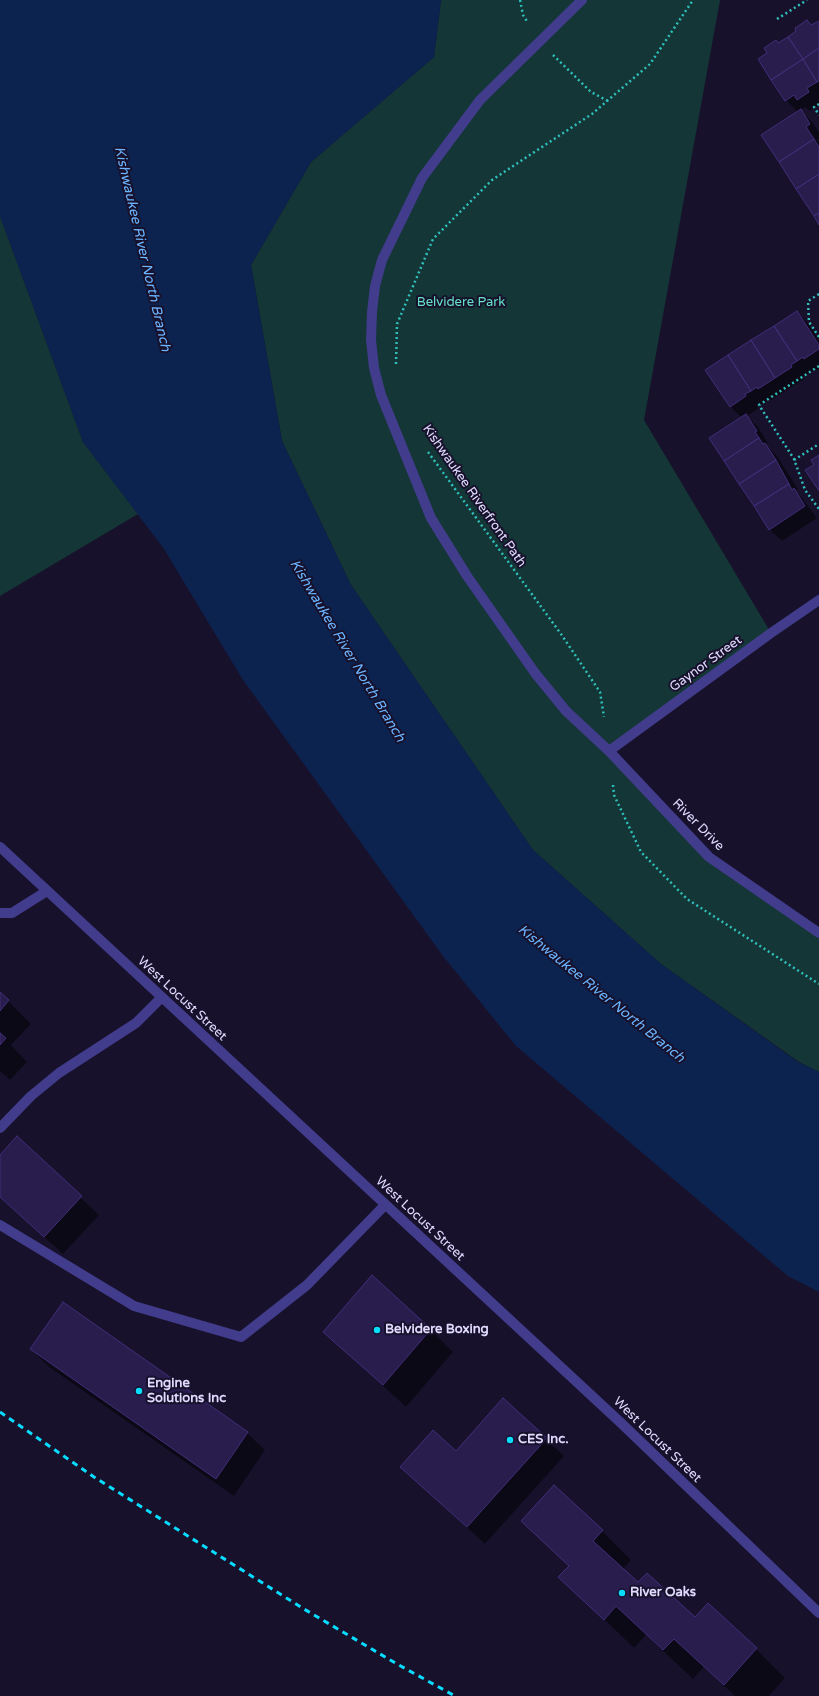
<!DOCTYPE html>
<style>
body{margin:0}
canvas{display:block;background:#17112c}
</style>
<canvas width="819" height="1696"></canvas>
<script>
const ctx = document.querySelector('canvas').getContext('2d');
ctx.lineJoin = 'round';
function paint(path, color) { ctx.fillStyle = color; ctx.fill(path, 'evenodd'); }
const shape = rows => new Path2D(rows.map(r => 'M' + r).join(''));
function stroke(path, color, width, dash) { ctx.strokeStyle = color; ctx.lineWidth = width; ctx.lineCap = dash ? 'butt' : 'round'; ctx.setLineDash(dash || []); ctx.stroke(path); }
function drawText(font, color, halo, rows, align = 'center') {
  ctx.font = font + ' "Varela Round",sans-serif'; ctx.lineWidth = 4; ctx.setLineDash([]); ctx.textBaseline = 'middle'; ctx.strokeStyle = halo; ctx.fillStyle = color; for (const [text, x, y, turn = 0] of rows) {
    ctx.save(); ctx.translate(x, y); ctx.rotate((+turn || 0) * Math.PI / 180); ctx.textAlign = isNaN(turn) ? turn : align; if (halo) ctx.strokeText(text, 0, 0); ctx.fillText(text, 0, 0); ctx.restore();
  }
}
const green = shape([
 [441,0,720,0,644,420,771,633,609,751,709,857,819,933,819,1072,799,1062,661,964,533,850,351,585,282,441,251,265,311,162,434,57],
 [0,216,83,442,138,514,0,596]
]);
const water = shape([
 [0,0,441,0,434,57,311,162,251,265,282,441,351,585,533,850,661,964,798,1062,819,1072,819,1292,788,1276,516,1046,443,956,243,680,164,549,83,442,0,216]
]);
const shadow = shape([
 [819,22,819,105,810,111,805,107,801,110,813,123,819,132,819,139,817,140,819,142,819,223,798,112,786,100,768,53,778,44],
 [797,312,809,324,819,340,819,369,817,370,815,369,803,377,804,379,771,400,770,399,763,403,757,407,758,409,747,416,758,427,768,443,766,445,777,456,798,489,796,490,817,518,782,541,769,529,742,418,730,406],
 [0,993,31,1024,11,1045,27,1062,10,1080,0,1071],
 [17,1138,99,1215,63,1254,0,1197,0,1156],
 [430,1329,453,1352,406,1407,325,1332],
 [31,1349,247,1433,265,1450,234,1496,49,1367],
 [503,1400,564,1456,485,1544,401,1467,456,1452],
 [602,1531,631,1560,623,1569,638,1584,695,1619,756,1649,785,1678,769,1696,735,1696,704,1667,693,1679,646,1635,634,1648,560,1577]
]);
const building = shape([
 [807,20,811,25,819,21,819,48,803,59,788,37,796,31,795,28,807,20],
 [788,37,803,59,771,80,758,59,767,53,764,48,776,40,778,43,788,37],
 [819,48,819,81,817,82,803,59,819,48],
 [803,59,817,82,807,88,809,92,797,100,794,95,785,101,771,80,803,59],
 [801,109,810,124,806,127,814,139,779,162,761,135,801,109],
 [814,139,819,147,819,174,796,189,779,162,814,139],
 [819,174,819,213,814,216,796,189,819,174],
 [819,213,819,225,814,216,819,213],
 [797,311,819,345,819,349,804,359,803,357,797,361,774,326,797,311],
 [774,326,797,361,791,365,792,367,775,378,751,340,774,326],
 [751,340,775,378,758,389,757,387,751,391,728,355,751,340],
 [728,355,751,391,745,394,746,396,730,407,705,370,728,355],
 [746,414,757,431,755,432,759,438,724,461,709,438,746,414],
 [759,438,763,444,765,443,776,460,739,484,724,461,759,438],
 [819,455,819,491,805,470,814,465,811,460,819,455],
 [776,460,789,484,754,506,739,484,776,460],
 [789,484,792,490,794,488,805,506,769,530,754,506,789,484],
 [0,992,9,1000,0,1011,0,992],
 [0,1033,6,1038,0,1045,0,1033],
 [17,1136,82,1196,44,1237,0,1197,0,1155,17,1136],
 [372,1275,431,1329,383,1385,323,1332,372,1275],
 [63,1302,248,1432,216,1479,30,1349,63,1302],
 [503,1398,547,1438,467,1527,400,1467,433,1430,456,1451,503,1398],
 [554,1485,603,1530,593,1541,638,1582,647,1573,695,1617,708,1603,757,1648,724,1685,674,1639,663,1650,616,1606,604,1620,558,1577,569,1566,521,1521,554,1485]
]);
const path = shape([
 [520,0,523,15,528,23],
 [777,19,807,0],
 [553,55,591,92,608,101],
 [819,104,814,107,819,115],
 [819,294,808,301,809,322,819,337],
 [396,364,397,324,433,239,492,180,592,114,650,64,693,0],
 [819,366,759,405,794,459,805,490,819,509],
 [428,452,561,634,600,692,604,717],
 [794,460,819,444],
 [613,785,614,795,641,852,687,899,819,984]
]);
const minor = shape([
 [582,0,480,100,422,178,382,260,375,286,372,312,371,340,374,368,381,395,431,518,467,576,535,673,566,711,609,751,709,857,819,933],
 [609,751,771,633,819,600],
 [0,847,620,1422,819,1613],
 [0,913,12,913,47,891],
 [0,1128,31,1096,59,1073,136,1023,162,997],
 [0,1225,134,1306,241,1337,307,1285,385,1205]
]);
const rail = shape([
 [0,1412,94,1477,304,1609,397,1664,455,1696]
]);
const markers = [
 [377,1330,4,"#08ddff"],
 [139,1391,4,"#08ddff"],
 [510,1440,4,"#08ddff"],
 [622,1593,4,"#08ddff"]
];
const parkNames = [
 ["Belvidere Park",461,303]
];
const streetNames = [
 ["Kishwaukee Riverfront Path",474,496,55],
 ["Gaynor Street",706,664,-36],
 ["River Drive",698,825,45],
 ["West Locust Street",182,999,43],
 ["West Locust Street",420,1219,43],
 ["West Locust Street",657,1440,44]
];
const poiNames = [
 ["Belvidere Boxing",385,1330],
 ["Engine",147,1384],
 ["Solutions Inc",147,1399],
 ["CES Inc.",518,1440],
 ["River Oaks",630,1593]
];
const waterNames = [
 ["Kishwaukee River North Branch",142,249,77],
 ["Kishwaukee River North Branch",347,651,59],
 ["Kishwaukee River North Branch",601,994,39]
];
paint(green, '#143636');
paint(water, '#0c234f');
paint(shadow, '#0007');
paint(building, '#281d4d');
stroke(building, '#402e79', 1);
stroke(path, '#2fc0bc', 2.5, [2, 3]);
stroke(minor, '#413c8b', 10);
stroke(rail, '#08ddff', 3, [6, 5]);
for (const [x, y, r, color] of markers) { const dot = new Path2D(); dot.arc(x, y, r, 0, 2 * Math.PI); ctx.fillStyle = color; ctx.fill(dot); stroke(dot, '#17112c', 1.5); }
drawText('13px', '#64e3c8', '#17112c', parkNames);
drawText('13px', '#e1dcff', '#17112c', streetNames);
drawText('bold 13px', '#e1dcff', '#17112c', poiNames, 'left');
drawText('italic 14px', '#6ab4ff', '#17112c', waterNames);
</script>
